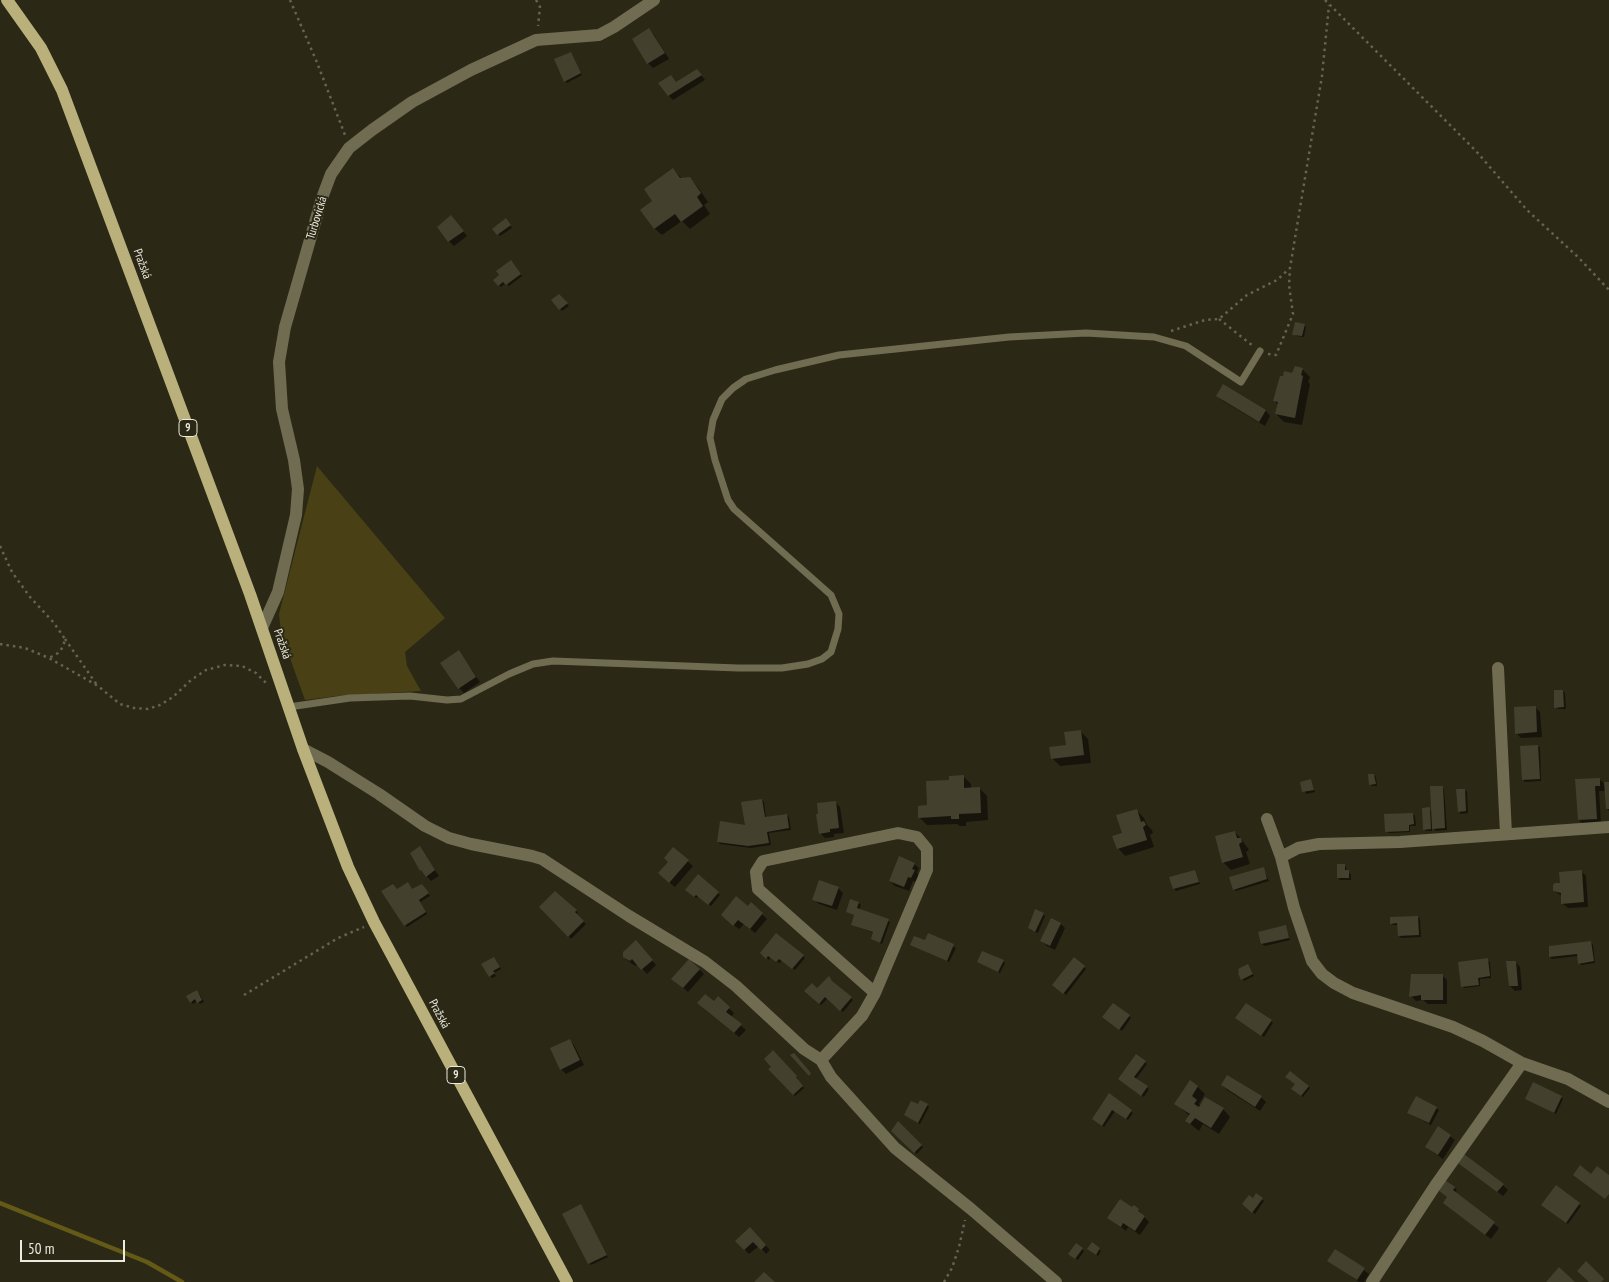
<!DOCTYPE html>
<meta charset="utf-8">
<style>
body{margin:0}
#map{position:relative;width:1609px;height:1282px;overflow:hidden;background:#2b2816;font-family:"PT Sans Narrow",sans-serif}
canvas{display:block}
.scale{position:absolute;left:20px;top:1240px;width:105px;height:22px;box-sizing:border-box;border:2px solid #ecebe0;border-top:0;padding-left:6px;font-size:15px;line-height:18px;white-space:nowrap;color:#ecebe0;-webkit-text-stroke:4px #2b2816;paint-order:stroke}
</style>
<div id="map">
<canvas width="1609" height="1282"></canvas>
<div class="scale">50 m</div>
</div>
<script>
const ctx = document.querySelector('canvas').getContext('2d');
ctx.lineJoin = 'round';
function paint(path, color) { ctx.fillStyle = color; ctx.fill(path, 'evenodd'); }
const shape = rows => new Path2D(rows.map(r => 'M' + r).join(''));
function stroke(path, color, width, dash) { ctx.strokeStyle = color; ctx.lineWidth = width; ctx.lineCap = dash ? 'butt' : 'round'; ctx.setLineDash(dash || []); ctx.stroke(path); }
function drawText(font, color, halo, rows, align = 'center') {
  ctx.font = font + ' "PT Sans Narrow",sans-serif'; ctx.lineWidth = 4; ctx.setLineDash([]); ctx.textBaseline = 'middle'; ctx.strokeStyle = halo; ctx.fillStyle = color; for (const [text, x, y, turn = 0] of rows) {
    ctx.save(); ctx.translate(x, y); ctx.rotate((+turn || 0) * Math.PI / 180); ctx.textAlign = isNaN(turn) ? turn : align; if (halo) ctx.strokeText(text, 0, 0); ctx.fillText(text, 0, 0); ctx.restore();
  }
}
const green = shape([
 [317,466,445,618,405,652,407,666,421,691,337,696,305,700,281,633,279,614]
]);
const shadow = shape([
 [649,30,654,35,669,59,653,68,648,63,634,40],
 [572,55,582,75,567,83,565,81],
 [697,70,705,80,673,100,669,96,677,83],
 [673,169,682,179,689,178,697,186,708,202,704,205,710,214,690,229,682,221,662,235,654,228,654,201],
 [456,222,467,236,454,246,449,241],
 [508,222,512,228,500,236,494,229],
 [513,263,522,276,509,286,506,283,501,287,499,285],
 [559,296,569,306,562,311,553,300],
 [1304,325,1306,327,1304,337,1296,336,1294,334],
 [1302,369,1310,377,1308,382,1310,384,1302,425,1284,422,1276,414,1278,405,1274,400,1293,375],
 [1224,386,1266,411,1270,416,1265,426,1223,401,1218,396],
 [459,652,480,682,464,693,459,688],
 [1563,691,1565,693,1566,709,1558,709,1556,707],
 [1535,707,1540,712,1542,737,1521,738,1516,733],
 [1080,731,1088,739,1091,763,1060,766,1052,758],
 [1538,746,1540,748,1541,781,1525,782,1523,780],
 [1374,775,1376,777,1377,786,1372,786,1370,784],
 [963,776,971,784,971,789,979,788,987,796,988,820,966,822,966,826,960,826,957,824,927,825,919,817,950,781],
 [1599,779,1604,783,1609,783,1609,811,1607,809,1606,791,1599,791,1601,824,1584,825,1579,820,1576,780],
 [1311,781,1315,792,1306,794,1302,783],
 [1442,787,1444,789,1447,830,1436,831,1432,827,1432,831,1426,831,1424,829,1429,809,1433,812],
 [1465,790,1467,792,1468,813,1461,814,1459,812],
 [762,800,764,802,766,818,786,815,789,817,791,830,769,833,771,845,751,848,720,844,718,842,746,826],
 [835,802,840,807,844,833,834,834,834,837,825,838,820,833,820,815],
 [1136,810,1144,818,1147,825,1152,830,1153,833,1150,835,1154,847,1125,856,1118,848],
 [1413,814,1415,816,1416,826,1410,826,1410,832,1389,833,1387,831],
 [1235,832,1242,840,1249,850,1246,852,1250,864,1231,870,1223,862],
 [420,848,439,876,431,881,421,870,412,853],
 [673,849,693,866,675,887,664,878],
 [914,864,919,868,917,873,919,876,916,882,913,881,909,891,895,886,890,881],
 [1344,865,1346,867,1347,872,1351,874,1351,880,1340,880,1338,878],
 [1263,868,1269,881,1236,891,1234,889],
 [1195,871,1200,884,1176,891,1174,889],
 [1581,871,1586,876,1588,907,1568,908,1563,904,1562,896,1554,891,1561,884],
 [698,876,720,895,711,906,699,896,696,898,687,890],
 [424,887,430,896,420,902,427,914,407,927,383,892,413,891],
 [838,888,843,893,837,910,819,904,814,899],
 [859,903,861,905,859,910,890,922,882,944,872,939,874,933,852,925,855,916,847,911],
 [751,904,767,919,755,933,744,924,739,929,727,920,748,908],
 [541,907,574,908,578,913,576,915,586,924,571,939],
 [1043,914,1045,916,1038,933,1031,930,1029,928],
 [1418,917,1420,919,1421,937,1401,938,1399,936,1398,925,1393,925,1391,923],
 [1061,924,1065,928,1055,950,1047,946,1042,941],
 [1285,927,1290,940,1265,946,1262,944,1260,933],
 [929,935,956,948,949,962,911,944,926,942],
 [1591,943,1593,945,1595,963,1581,965,1579,963,1578,956,1552,959,1550,957],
 [641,947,656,965,647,974,638,964,636,966,632,964,626,959],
 [761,953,803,956,805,958,795,970,782,961,779,963,771,957,769,960],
 [496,960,501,969,494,973,496,976,492,978,490,976],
 [1487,960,1490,962,1491,978,1480,979,1480,986,1464,988,1462,986],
 [1003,961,1005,963,1000,973,979,962],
 [1516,962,1520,967,1522,990,1515,991,1510,986],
 [1084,967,1086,969,1066,995,1054,985],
 [1250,968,1254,976,1244,981,1242,979],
 [699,969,704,974,688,992,678,983],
 [1442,975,1447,980,1447,1004,1428,1004,1423,1000,1416,1001,1411,996],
 [833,983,853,1000,843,1012,828,998,821,1005,806,991,817,990],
 [199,993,204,1002,200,1004,198,1001,193,1004,191,1002],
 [718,998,734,1013,731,1017,746,1030,739,1037,703,1008,714,1003],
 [1129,1016,1131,1018,1122,1031,1106,1019],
 [1239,1020,1271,1021,1273,1023,1264,1037],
 [569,1040,574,1045,584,1065,566,1074,561,1069],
 [773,1052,798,1079,797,1080,804,1088,795,1096,770,1069,772,1067],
 [1145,1062,1147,1064,1136,1079,1149,1089,1144,1097,1122,1081],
 [1296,1084,1308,1086,1310,1088,1303,1097,1295,1091],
 [1222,1085,1261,1097,1266,1102,1260,1111,1227,1090],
 [1198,1087,1205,1094,1199,1104,1201,1106,1223,1109,1230,1117,1219,1134,1203,1124,1199,1131,1195,1128,1187,1121,1190,1116,1176,1104],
 [1109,1095,1133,1113,1128,1120,1115,1111,1104,1127,1093,1119],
 [1416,1097,1439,1110,1431,1125,1408,1113],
 [1561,1097,1563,1099,1556,1114,1526,1099],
 [927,1105,929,1107,920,1124,905,1115,918,1106],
 [898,1123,923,1147,917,1154,895,1133],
 [1450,1136,1455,1140,1443,1159,1426,1147],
 [1465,1167,1503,1185,1508,1190,1503,1196],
 [1445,1182,1457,1190,1455,1192,1499,1228,1491,1239,1450,1208],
 [1556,1186,1581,1206,1568,1224,1545,1206],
 [1257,1195,1264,1201,1255,1214,1245,1206],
 [583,1208,608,1257,591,1265,564,1214],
 [1132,1209,1138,1210,1149,1222,1140,1235,1128,1227,1126,1231,1109,1218],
 [750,1229,770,1250,766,1254,759,1246,749,1254,737,1241],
 [1092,1244,1101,1251,1098,1256,1091,1251],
 [1082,1249,1084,1251,1078,1260,1072,1256],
 [1336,1250,1369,1274,1364,1282,1359,1282,1329,1261]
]);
const stream = shape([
 [0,1203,147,1262,182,1282]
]);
const building = shape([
 [649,28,665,53,647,64,632,39],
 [571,52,581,73,564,82,554,59],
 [697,69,702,75,668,96,658,83,671,75,676,82],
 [673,168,680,178,690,177,701,193,697,197,703,206,681,222,675,214,654,229,640,210,652,201,644,189],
 [451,215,464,231,448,242,437,227],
 [506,218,511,225,497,235,492,229],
 [511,260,521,274,506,285,503,282,498,286,493,280,499,275,496,271],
 [559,294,568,303,559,310,551,300],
 [1295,322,1305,324,1302,336,1292,335],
 [1295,366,1303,368,1301,375,1303,376,1295,418,1275,414,1278,402,1273,401,1280,376,1283,376,1284,371,1292,373],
 [1223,384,1266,410,1259,422,1216,396],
 [459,650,476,677,458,689,440,663],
 [1554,690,1563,690,1564,707,1554,708],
 [1536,706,1537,732,1515,734,1514,707],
 [1081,730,1084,755,1051,759,1049,747,1066,745,1064,732],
 [1538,745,1540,779,1522,780,1520,746],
 [1368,774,1374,774,1376,784,1369,785],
 [964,775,964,788,980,787,981,813,959,814,959,819,951,819,951,816,918,818,918,806,927,805,926,781,949,780,949,776],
 [1600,778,1600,786,1595,786,1597,819,1578,820,1575,779],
 [1311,779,1314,790,1302,792,1300,782],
 [1604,782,1609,782,1609,809,1606,809],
 [1430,786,1443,786,1445,828,1432,829],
 [1456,789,1465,789,1466,811,1458,812],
 [762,799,765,817,787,814,789,828,767,832,769,843,748,846,717,842,720,821,745,825,741,802],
 [836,801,839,828,830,829,830,832,819,834,816,814,818,814,817,803],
 [1430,807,1431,829,1423,830,1422,808],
 [1137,809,1141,822,1144,821,1146,825,1143,827,1147,840,1117,849,1112,836,1122,833,1116,815],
 [1413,813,1414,824,1409,825,1409,831,1385,832,1384,814],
 [1235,831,1237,838,1241,838,1242,842,1239,844,1243,857,1222,863,1215,836],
 [420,846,435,870,426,877,421,870,420,871,410,853],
 [673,847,689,860,669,883,658,873,668,862,664,858],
 [899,856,915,863,912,869,915,870,911,878,908,877,904,887,889,881],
 [1337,864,1345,864,1345,870,1349,870,1349,878,1337,878],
 [1264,867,1267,879,1233,890,1229,877],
 [1195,870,1199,882,1173,889,1169,877],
 [1582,870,1584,902,1561,904,1561,893,1553,891,1553,885,1555,883,1560,883,1559,872],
 [698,874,719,892,708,905,696,895,694,897,685,890],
 [819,880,839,887,832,906,812,900],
 [408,882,412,889,422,884,429,893,419,900,426,912,404,926,381,891,393,884,397,889],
 [555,891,577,910,575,912,584,921,568,937,539,907],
 [736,896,748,906,751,902,763,913,750,929,738,920,733,926,721,915],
 [850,899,859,902,857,908,889,919,880,943,871,939,873,932,851,925,854,915,846,912],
 [1035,909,1044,913,1035,932,1028,928],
 [1418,916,1419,935,1398,936,1397,923,1390,924,1390,917],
 [1051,918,1061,923,1050,946,1040,941],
 [1286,925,1289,938,1261,944,1258,932],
 [776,933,804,955,792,969,779,959,776,962,768,956,766,959,760,953],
 [928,933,954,944,947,961,910,945,914,936,925,940],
 [636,940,653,960,641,970,632,959,630,961,623,957,623,952],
 [1591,941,1594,961,1578,964,1577,954,1549,957,1549,946],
 [982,951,1004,960,998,972,977,962],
 [494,957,500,967,493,971,495,973,489,977,481,964],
 [1074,957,1085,966,1063,994,1052,985],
 [1488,958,1490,976,1478,978,1479,985,1461,987,1458,962],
 [689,959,700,969,683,988,671,979],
 [1506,961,1516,961,1518,986,1509,986],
 [1248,964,1253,974,1241,980,1238,973,1239,972,1238,969],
 [1411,974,1443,974,1443,1000,1421,1000,1421,995,1409,997],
 [829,976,832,981,852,997,840,1011,825,997,819,1004,804,991,812,983,817,988],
 [197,990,202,1000,197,1003,195,999,190,1003,186,996],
 [705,994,714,1001,718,996,730,1007,726,1012,742,1024,734,1033,697,1003],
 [1113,1003,1130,1015,1119,1030,1102,1017],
 [1246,1003,1272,1020,1261,1036,1235,1018],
 [570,1039,580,1060,560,1070,550,1048],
 [773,1050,797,1076,796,1077,803,1086,793,1095,768,1069,771,1067,764,1059],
 [794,1053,811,1073,809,1076,790,1055],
 [1136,1054,1146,1061,1134,1077,1148,1086,1141,1096,1118,1079],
 [1290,1071,1309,1086,1301,1096,1291,1089,1295,1084,1285,1077],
 [1227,1075,1262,1096,1255,1107,1221,1085],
 [1190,1080,1198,1086,1192,1096,1197,1100,1194,1104,1199,1107,1205,1097,1224,1108,1211,1128,1195,1118,1190,1124,1185,1121,1190,1114,1174,1104],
 [1533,1082,1562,1096,1554,1113,1525,1099],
 [1109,1093,1132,1110,1126,1119,1112,1110,1102,1126,1092,1119],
 [1416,1096,1437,1107,1429,1123,1407,1113],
 [920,1100,928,1104,918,1123,904,1115,911,1101,918,1104],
 [898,1121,922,1145,914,1153,891,1131],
 [1438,1126,1451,1135,1438,1155,1425,1147],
 [1464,1154,1504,1184,1497,1192,1458,1163],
 [1580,1165,1591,1174,1597,1166,1609,1175,1609,1194,1605,1199,1573,1175],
 [1445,1180,1455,1187,1453,1190,1495,1222,1485,1235,1443,1203,1447,1197,1438,1190],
 [1556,1185,1580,1203,1566,1223,1541,1205],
 [1256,1193,1263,1198,1252,1213,1242,1204,1249,1195,1253,1198],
 [1120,1199,1132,1207,1134,1205,1139,1209,1138,1211,1145,1216,1135,1231,1123,1223,1121,1227,1107,1218],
 [581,1204,607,1255,588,1264,562,1214],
 [750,1227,766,1245,761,1250,753,1242,744,1250,735,1241],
 [1092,1242,1100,1248,1096,1255,1087,1249],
 [1076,1243,1083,1248,1075,1259,1068,1254],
 [1335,1249,1365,1268,1357,1280,1327,1261],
 [1586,1261,1604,1279,1601,1282,1589,1282,1577,1271],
 [1559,1267,1575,1282,1546,1282],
 [764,1272,775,1282,754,1282]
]);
const path = shape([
 [290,0,316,60,345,135],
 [536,0,540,7,538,26],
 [1325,0,1476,151,1527,210,1579,258,1609,290],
 [1219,319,1253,346],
 [1171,331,1205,320,1219,319,1247,295,1277,280,1290,268,1322,76,1329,5],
 [1268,354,1276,355,1293,314,1289,285,1290,269],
 [0,546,12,572,30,597,54,623,65,639,63,647,58,653,49,658],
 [65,639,97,685],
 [0,644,25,648,49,658,98,686,120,704,134,708,148,709,160,705,173,697,191,680,206,670,225,665,242,666,256,673,267,684],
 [244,995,338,938,364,927],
 [944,1282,952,1268,959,1247,965,1220]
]);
const service = shape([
 [289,707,350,698,410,696,447,700,461,699,509,674,533,664,553,661,738,668,782,668,808,664,822,659,831,652,838,629,839,614,831,595,734,509,728,500,715,460,710,438,713,420,722,399,733,388,746,379,775,370,839,355,1009,337,1086,333,1154,337,1186,346,1241,382,1260,351]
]);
const minor = shape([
 [262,628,278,592,296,515,298,489,294,460,282,409,279,362,285,327,322,198,331,174,349,148,372,130,412,102,471,70,536,40,599,35,614,27,654,0],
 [1498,668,1506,834],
 [303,749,328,762,379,794,425,826,449,838,471,844,532,856,542,859,629,916,705,962,736,986,804,1049,821,1060,831,1077,895,1148,971,1209,1056,1282],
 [1267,819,1281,857],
 [821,1060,862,1016,875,993,927,870,927,849,917,837,898,833,763,861,756,872,758,889,875,993],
 [1522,1063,1483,1041,1453,1027,1353,993,1334,983,1322,974,1312,961,1294,908,1281,857,1298,848,1319,844,1400,842,1609,827],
 [1372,1282,1435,1186,1522,1063,1568,1079,1609,1102]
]);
const primary = shape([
 [7,0,41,48,62,90,250,594,303,749,348,867,374,922,567,1282]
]);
const shields = [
 [188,428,18],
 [456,1075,18]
];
const shieldNames = [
 ["9",188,428],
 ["9",456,1075]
];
const streetNames = [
 ["Turbovická",317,218,-73],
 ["Pražská",142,264,70],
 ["Pražská",282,644,71],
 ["Pražská",439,1014,62]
];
paint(green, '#494115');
paint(shadow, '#0007');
stroke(stream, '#645917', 4.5);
paint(building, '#44402e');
stroke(path, '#656353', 2.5, [2.5, 4]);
stroke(service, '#706c52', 7);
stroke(minor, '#706c52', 12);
stroke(primary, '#b9b07b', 12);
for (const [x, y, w] of shields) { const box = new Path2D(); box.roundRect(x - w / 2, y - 8.5, w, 17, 4); ctx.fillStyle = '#2b2816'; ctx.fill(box); stroke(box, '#ecebe0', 1); }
drawText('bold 11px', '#ecebe0', null, shieldNames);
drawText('12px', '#ecebe0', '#2b2816', streetNames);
</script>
